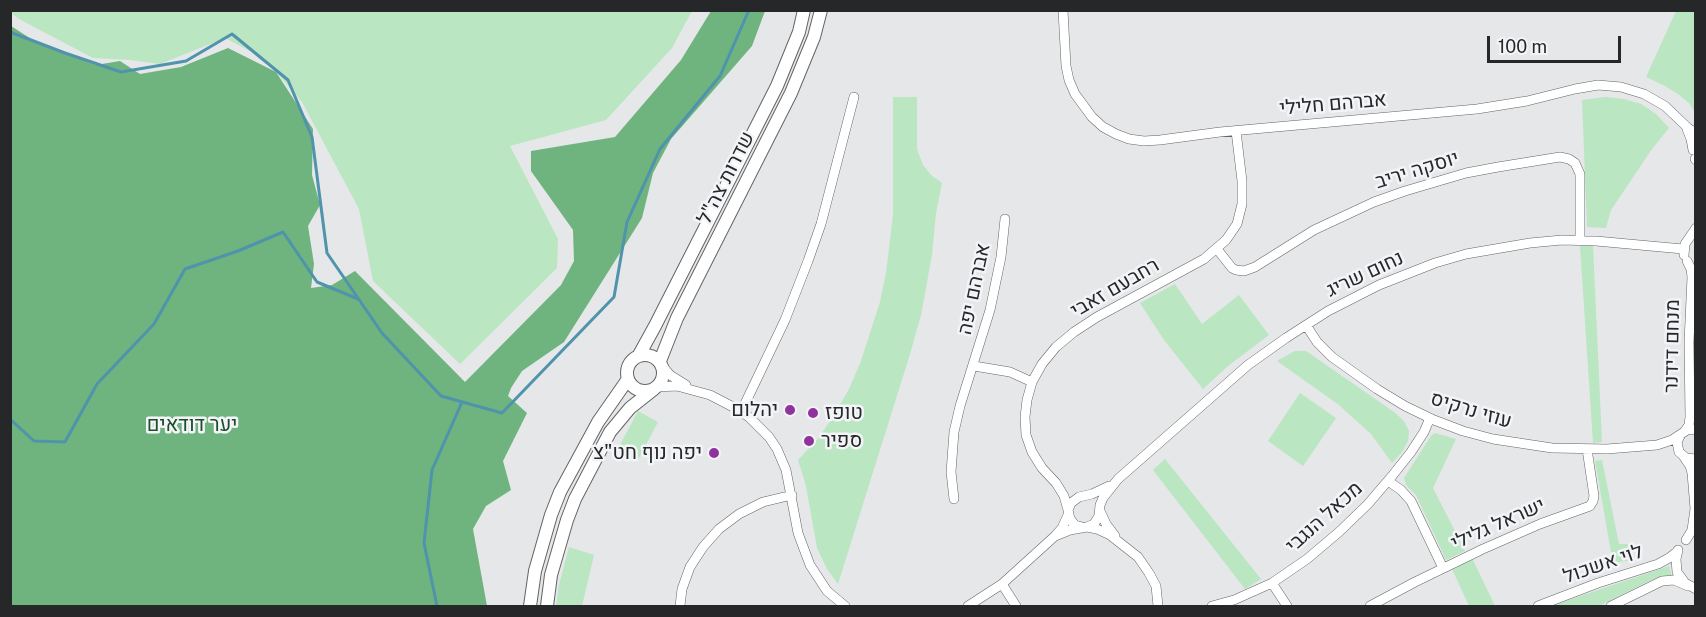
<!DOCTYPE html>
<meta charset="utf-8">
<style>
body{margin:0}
#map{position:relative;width:1706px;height:617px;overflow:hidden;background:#e5e7e9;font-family:"Public Sans",sans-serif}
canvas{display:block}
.frame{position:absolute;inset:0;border:12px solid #262728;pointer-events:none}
.scale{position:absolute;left:1487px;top:36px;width:134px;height:27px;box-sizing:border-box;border:3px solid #262728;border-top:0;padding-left:8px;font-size:18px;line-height:21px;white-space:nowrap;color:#262728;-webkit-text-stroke:4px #f3f4f7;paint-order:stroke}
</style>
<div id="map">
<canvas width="1706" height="617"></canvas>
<div class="frame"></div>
<div class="scale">100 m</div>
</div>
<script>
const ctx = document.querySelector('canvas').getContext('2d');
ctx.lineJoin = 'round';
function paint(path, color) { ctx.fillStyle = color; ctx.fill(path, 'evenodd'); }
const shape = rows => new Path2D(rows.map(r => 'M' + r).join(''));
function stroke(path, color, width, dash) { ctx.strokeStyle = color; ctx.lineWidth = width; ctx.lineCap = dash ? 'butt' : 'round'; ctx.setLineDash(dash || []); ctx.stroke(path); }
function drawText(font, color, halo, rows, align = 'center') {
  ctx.font = font + ' "Public Sans",Heebo,sans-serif'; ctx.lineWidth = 5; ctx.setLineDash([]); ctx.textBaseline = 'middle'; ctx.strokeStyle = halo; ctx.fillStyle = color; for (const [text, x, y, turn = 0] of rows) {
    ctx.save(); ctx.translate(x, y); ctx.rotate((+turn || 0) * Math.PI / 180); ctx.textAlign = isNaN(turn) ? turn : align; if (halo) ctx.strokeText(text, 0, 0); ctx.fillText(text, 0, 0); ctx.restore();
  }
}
const green = shape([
 [10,11,11,10,692,11,672,48,606,120,510,146,558,239,557,268,460,364,373,281,359,209,302,102,265,59,225,38,160,64,130,60,93,58,19,19,11,13],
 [1676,11,1695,11,1695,112,1689,103,1678,94,1665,86,1646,77],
 [893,97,917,97,917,149,923,165,931,175,942,183,936,213,932,255,921,315,910,354,838,584,827,569,817,548,806,486,798,460,818,439,834,415,849,389,861,361,880,302,886,273,893,215],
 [1605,97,1624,99,1641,104,1656,114,1669,128,1652,149,1611,210,1606,228,1587,227,1582,100],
 [1580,246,1593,246,1602,442,1593,443],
 [1175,284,1202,324,1239,295,1269,335,1228,366,1203,389,1164,340,1140,303],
 [1295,351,1306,351,1394,412,1404,421,1409,431,1408,441,1402,452,1392,463,1371,434,1339,405,1277,361],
 [1300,393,1336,418,1303,466,1268,441],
 [638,411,658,422,639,458,619,447],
 [1435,433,1456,439,1433,488,1465,551,1446,560,1416,495,1406,485,1404,478,1431,436],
 [1165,459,1261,579,1245,589,1153,470],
 [1602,460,1619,544,1629,544,1632,560,1613,563,1595,461],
 [569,547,594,555,582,606,556,606,559,585],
 [1472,558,1495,606,1469,606,1452,569],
 [1669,566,1672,576,1663,576,1649,581,1599,606,1551,606]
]);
const forest = shape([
 [711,11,765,11,752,46,671,139,653,173,642,218,564,342,522,371,511,388,508,396,527,413,503,461,511,490,486,506,473,529,487,606,11,606,11,26,39,44,96,65,120,61,140,74,181,67,228,48,276,72,313,129,312,175,320,205,308,226,314,264,311,288,332,285,355,271,465,382,561,285,574,261,573,230,531,171,531,151,615,137,681,60]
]);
const stream = shape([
 [10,32,65,53,121,72,186,61,232,34,288,80,312,137,327,253,382,333,441,396,502,413,614,297,627,222,660,149,720,76,749,10],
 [10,419,34,441,65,442,97,384,154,324,185,269,238,251,283,232,317,282,358,299],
 [437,606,424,543,432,470,462,402]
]);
const minor = shape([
 [1063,10,1066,66,1069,80,1075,94,1092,117,1103,127,1116,134,1129,139,1144,141,1160,140,1220,132,1477,109,1527,101,1575,89,1598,85,1621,87,1644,94,1665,106,1688,128,1696,133],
 [1687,129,1691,139,1693,150],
 [1695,159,1696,160],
 [1217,249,1232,268,1236,270,1244,271,1255,267,1314,230,1374,202,1405,191,1466,173,1498,167,1560,157,1569,159,1575,163,1580,174,1580,240],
 [1684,255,1685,244,1696,228],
 [1306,325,1317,342,1332,357,1377,389,1405,406,1434,420,1463,431,1493,439,1552,448,1607,449,1657,445,1672,440,1687,430,1696,429],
 [661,364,670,375,686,385],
 [974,366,1010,372,1032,382],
 [657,387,677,386,710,395,737,409,749,417,769,437,777,449,786,470,798,533,810,565,827,591,845,606],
 [741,412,785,320,808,261,821,224,854,97],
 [1685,431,1689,425,1690,417,1689,342,1692,277,1691,269,1687,261],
 [1681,434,1677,442,1679,452,1686,458,1696,459],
 [1684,457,1690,466,1692,473,1695,509,1692,530,1686,540],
 [1388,481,1401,490,1411,501,1443,568],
 [954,499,951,472,954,432,960,406,990,310,1001,257,1005,219],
 [1068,510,1064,496,1056,483,1042,468,1032,452,1026,435,1025,417,1027,400,1032,382,1042,364,1056,347,1074,332,1097,317,1204,259,1226,240,1237,224,1242,204,1242,181,1236,131],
 [1100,511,1106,524,1115,536],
 [1082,527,1075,525,1070,519,1068,510,1071,503,1079,497,1092,494,1109,486],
 [1087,527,1097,529,1110,535,1138,557,1149,573,1156,586,1158,606],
 [1055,536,1070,530,1087,527,1094,524,1099,516,1100,505,1103,498,1118,479,1248,365,1286,338,1328,311,1379,285,1435,263,1466,254,1530,243,1562,240,1596,241,1683,249],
 [1678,550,1676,559,1677,572,1685,583,1696,589],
 [1272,583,1287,606],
 [1002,584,1016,606],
 [680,606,682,589,690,567,703,547,719,529,739,514,763,502,792,495],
 [968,606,1002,584,1055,536,1062,528,1068,515],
 [1212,606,1234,600,1272,583,1307,559,1339,532,1368,504,1392,476,1411,452,1424,432,1430,418],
 [1370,606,1415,582,1483,549,1540,524,1590,506,1593,501,1594,496,1587,449],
 [1538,606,1598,583,1658,564,1669,558,1678,551],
 [1611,606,1662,581,1674,580,1688,586]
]);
const major = shape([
 '627 373a18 18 0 1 1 36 0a18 18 0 1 1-36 0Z',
 [639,355,655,326,777,86,799,32,804,10],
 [660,361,677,318,791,93,814,37,821,10],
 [530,606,535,571,551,515,560,492,598,422,628,379],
 [547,606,551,575,567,520,575,499,610,432,630,408,654,389]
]);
const markers = [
 [790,410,6,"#90339d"],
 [813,413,6,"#90339d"],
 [809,441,6,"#90339d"],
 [714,453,6,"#90339d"]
];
const streetNames = [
 ["אברהם חלילי",1333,104,-5],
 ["יוסקה יריב",1417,170,-17],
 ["שדרות צה\"ל",726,178,-63],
 ["נחום שריג",1365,274,-25],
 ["רחבעם זאבי",1115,288,-30],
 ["אברהם יפה",974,289,-78],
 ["מנחם דידנר",1672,346,-89],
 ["עוזי נרקיס",1471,410,17],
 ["מכאל הנגבי",1324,517,-42],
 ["ישראל גלילי",1498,524,-24],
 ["לוי אשכול",1603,564,-19]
];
const poiNames = [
 ["יהלום",778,410],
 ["טופז",825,413,"left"],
 ["ספיר",821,441,"left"],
 ["יפה נוף חט\"צ",702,453]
];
const parkNames = [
 ["יער דודאים",192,425]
];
paint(green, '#bae6c2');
paint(forest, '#6fb47f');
stroke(stream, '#4f93ac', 3);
stroke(minor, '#636466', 10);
stroke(major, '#636466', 14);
stroke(minor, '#fff', 9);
stroke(major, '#fff', 12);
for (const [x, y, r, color] of markers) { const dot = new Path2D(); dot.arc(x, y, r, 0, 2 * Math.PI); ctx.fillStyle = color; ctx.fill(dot); stroke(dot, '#f3f4f7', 2); }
drawText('20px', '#262728', '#f3f4f7', streetNames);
drawText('20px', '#262728', '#f3f4f7', poiNames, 'right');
drawText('20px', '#1c4e2a', '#f3f4f7', parkNames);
</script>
